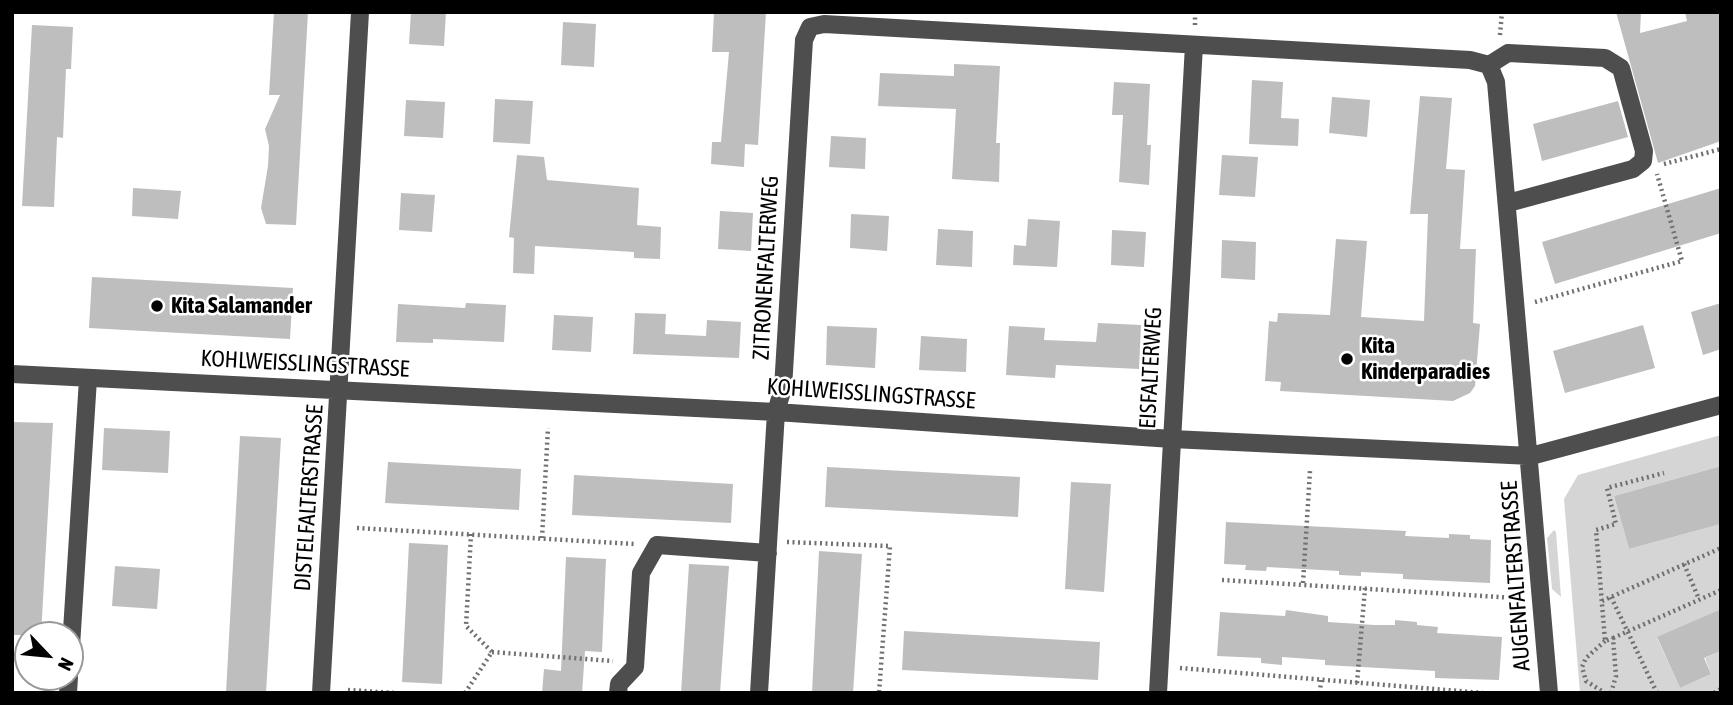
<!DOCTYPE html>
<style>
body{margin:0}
#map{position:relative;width:1733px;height:705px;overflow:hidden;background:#fff;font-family:"Asap Condensed",sans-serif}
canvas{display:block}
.frame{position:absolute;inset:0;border:14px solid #000;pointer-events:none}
.north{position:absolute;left:14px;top:621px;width:70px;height:70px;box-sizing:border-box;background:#fff;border:2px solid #999;border-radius:50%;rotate:116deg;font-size:19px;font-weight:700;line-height:28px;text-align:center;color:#000}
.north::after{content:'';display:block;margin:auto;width:24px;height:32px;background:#000;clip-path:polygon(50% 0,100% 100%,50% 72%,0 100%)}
</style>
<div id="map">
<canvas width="1733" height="705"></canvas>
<div class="frame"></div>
<div class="north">N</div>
</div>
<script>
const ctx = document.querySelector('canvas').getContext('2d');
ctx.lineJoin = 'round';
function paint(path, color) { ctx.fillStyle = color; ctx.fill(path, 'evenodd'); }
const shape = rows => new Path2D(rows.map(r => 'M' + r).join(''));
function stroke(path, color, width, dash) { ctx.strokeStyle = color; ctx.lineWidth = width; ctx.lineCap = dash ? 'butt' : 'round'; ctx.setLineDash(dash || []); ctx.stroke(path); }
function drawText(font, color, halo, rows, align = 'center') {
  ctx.font = font + ' "Asap Condensed",sans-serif'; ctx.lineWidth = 5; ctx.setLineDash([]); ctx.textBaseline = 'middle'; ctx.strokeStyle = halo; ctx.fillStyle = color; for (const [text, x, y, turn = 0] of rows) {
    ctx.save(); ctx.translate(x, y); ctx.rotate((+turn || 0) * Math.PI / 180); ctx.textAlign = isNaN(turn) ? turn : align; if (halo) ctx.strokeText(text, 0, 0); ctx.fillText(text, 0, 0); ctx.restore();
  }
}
const green = shape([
 [1721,435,1721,466,1614,496,1629,549,1721,524,1721,609,1657,638,1680,688,1711,674,1705,658,1721,651,1721,693,1580,693,1564,499,1578,475],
 [1554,530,1556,532,1561,597,1552,589,1547,538]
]);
const building = shape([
 [274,12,308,12,296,225,266,224,261,208,268,166,269,146,265,129,280,95,269,95],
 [411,12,446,12,444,46,409,44],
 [714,12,766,12,758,145,745,144,744,167,711,164,712,142,721,142,729,52,712,52],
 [1616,12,1641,12,1640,33,1687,21,1685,12,1721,12,1721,141,1658,163],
 [563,22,596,24,594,67,561,65],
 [32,25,73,27,71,69,66,69,63,138,57,137,54,207,22,206],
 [954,64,1000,66,996,143,1000,143,999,182,952,179,956,109,878,106,880,73,954,76],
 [1252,80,1283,82,1281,118,1299,119,1298,146,1249,144],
 [1114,82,1150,84,1147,145,1151,145,1149,185,1119,182,1123,115,1112,115],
 [1420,96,1452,98,1446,169,1465,170,1460,249,1476,249,1473,323,1480,324,1475,386,1470,393,1453,401,1280,391,1281,382,1265,381,1269,321,1277,322,1278,313,1330,315,1336,239,1367,241,1361,317,1424,321,1428,214,1410,214],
 [1332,97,1370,100,1367,137,1329,133],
 [495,99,533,101,530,144,493,142],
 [406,100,445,102,443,138,404,136],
 [1618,101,1628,137,1542,161,1533,124],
 [831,136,866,138,865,169,829,167],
 [517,155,544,157,547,180,639,188,637,225,661,227,660,259,634,258,634,252,535,246,534,274,513,273,514,238,509,237],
 [1222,155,1258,157,1255,197,1219,195],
 [133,188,181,191,178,219,132,216],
 [1721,188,1721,233,1555,284,1542,242],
 [401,193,435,195,432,232,399,230],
 [720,211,753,213,751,251,718,249],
 [851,214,889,216,887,251,850,248],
 [1028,219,1060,221,1057,267,1013,265,1014,245,1026,246],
 [938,229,973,231,972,267,936,265],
 [1112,230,1146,232,1144,267,1111,265],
 [1222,240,1256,242,1255,280,1221,278],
 [92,277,293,288,290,339,89,328],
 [466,303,506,305,504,342,433,339,433,343,396,342,398,304,465,308],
 [1721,303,1721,349,1703,355,1691,312],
 [635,313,666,314,665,334,706,336,707,320,741,322,739,358,633,354],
 [554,315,593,317,591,352,552,350],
 [1098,323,1141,325,1139,369,1056,365,1055,378,1006,375,1009,326,1045,328,1044,340,1096,342],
 [1643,325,1655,368,1565,393,1553,351],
 [827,326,877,328,875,368,826,365],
 [921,336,967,339,966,372,919,370],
 [12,422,53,423,41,635,12,635],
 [104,428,170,431,168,473,102,470],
 [240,436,281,438,266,693,226,693],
 [388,462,521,469,519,510,385,503],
 [1721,466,1721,524,1629,549,1614,496],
 [827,467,1020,477,1018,517,825,507],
 [574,475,733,484,731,523,572,515],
 [1071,482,1111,484,1104,592,1065,589],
 [1226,522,1406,531,1405,536,1449,538,1449,534,1470,535,1470,539,1491,540,1490,583,1403,579,1403,574,1361,572,1361,576,1339,575,1339,571,1267,567,1266,571,1245,570,1246,565,1224,564],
 [409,543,448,545,442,684,402,682],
 [819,551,862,554,853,693,812,693],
 [566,557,606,559,602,652,585,651,582,693,542,693,544,669,561,671],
 [689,564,729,566,720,693,681,693],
 [115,566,160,569,157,609,112,606],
 [1721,609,1721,651,1704,658,1711,674,1680,688,1657,637],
 [1286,610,1328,616,1328,622,1374,625,1395,625,1395,620,1417,622,1417,625,1438,627,1437,633,1502,637,1499,680,1435,678,1435,671,1325,665,1325,660,1282,657,1282,665,1261,663,1261,658,1217,656,1220,612,1285,616],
 [904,631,1100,642,1098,680,902,670]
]);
const path = shape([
 [1195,25,1195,12],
 [1500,35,1502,12],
 [1664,164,1721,149],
 [1535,302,1682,261,1657,174],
 [357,528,635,544],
 [542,538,548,428],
 [787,542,890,546,879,693],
 [1684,564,1699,599],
 [1222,580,1516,598],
 [1303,583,1310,471],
 [1611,597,1657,693],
 [1602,601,1721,548],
 [1613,638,1721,590],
 [1605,641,1586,658,1582,667,1586,681,1605,693],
 [492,652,613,661],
 [1180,668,1483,693],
 [1357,683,1365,588],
 [348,690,395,693],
 [465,693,492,652,466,626,471,534],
 [1320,693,1321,679],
 [1611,693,1616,676,1613,638,1605,641,1596,530,1616,524,1607,488,1664,473],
 [1714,693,1721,689]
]);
const minor = shape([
 [1489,65,1496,82,1549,693],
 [1489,65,1508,53,1605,58,1621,68,1644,151,1643,161,1633,169,1508,203],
 [12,374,776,412,1172,439,1531,456,1721,405],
 [70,662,88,379],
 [68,693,69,677],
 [321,693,360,12],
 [618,693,619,684,635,667,641,573,657,545,768,553],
 [759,693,776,412,783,388,804,40,810,27,824,24,1470,60,1489,65],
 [1158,693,1194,45]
]);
const markers = [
 [157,306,7,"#000"],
 [1347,359,7,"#000"]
];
const streetNames = [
 ["ZITRONENFALTERWEG",766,268,-87],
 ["KOHLWEISSLINGSTRASSE",305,364,3],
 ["EISFALTERWEG",1151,368,-87],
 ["KOHLWEISSLINGSTRASSE",871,394,4],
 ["DISTELFALTERSTRASSE",309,498,-86],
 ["AUGENFALTERSTRASSE",1516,576,-94]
];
const poiNames = [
 ["Kita Salamander",171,306],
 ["Kita",1361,346],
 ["Kinderparadies",1361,372]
];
paint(green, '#d5d5d5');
paint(building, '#bebebe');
stroke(path, '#707070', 4.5, [2, 3.5]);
stroke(minor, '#4e4e4e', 18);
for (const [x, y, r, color] of markers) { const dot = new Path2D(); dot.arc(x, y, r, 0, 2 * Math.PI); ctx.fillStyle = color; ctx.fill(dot); stroke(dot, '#fff', 2.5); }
drawText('23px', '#000', '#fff', streetNames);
drawText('bold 23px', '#000', '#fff', poiNames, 'left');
</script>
